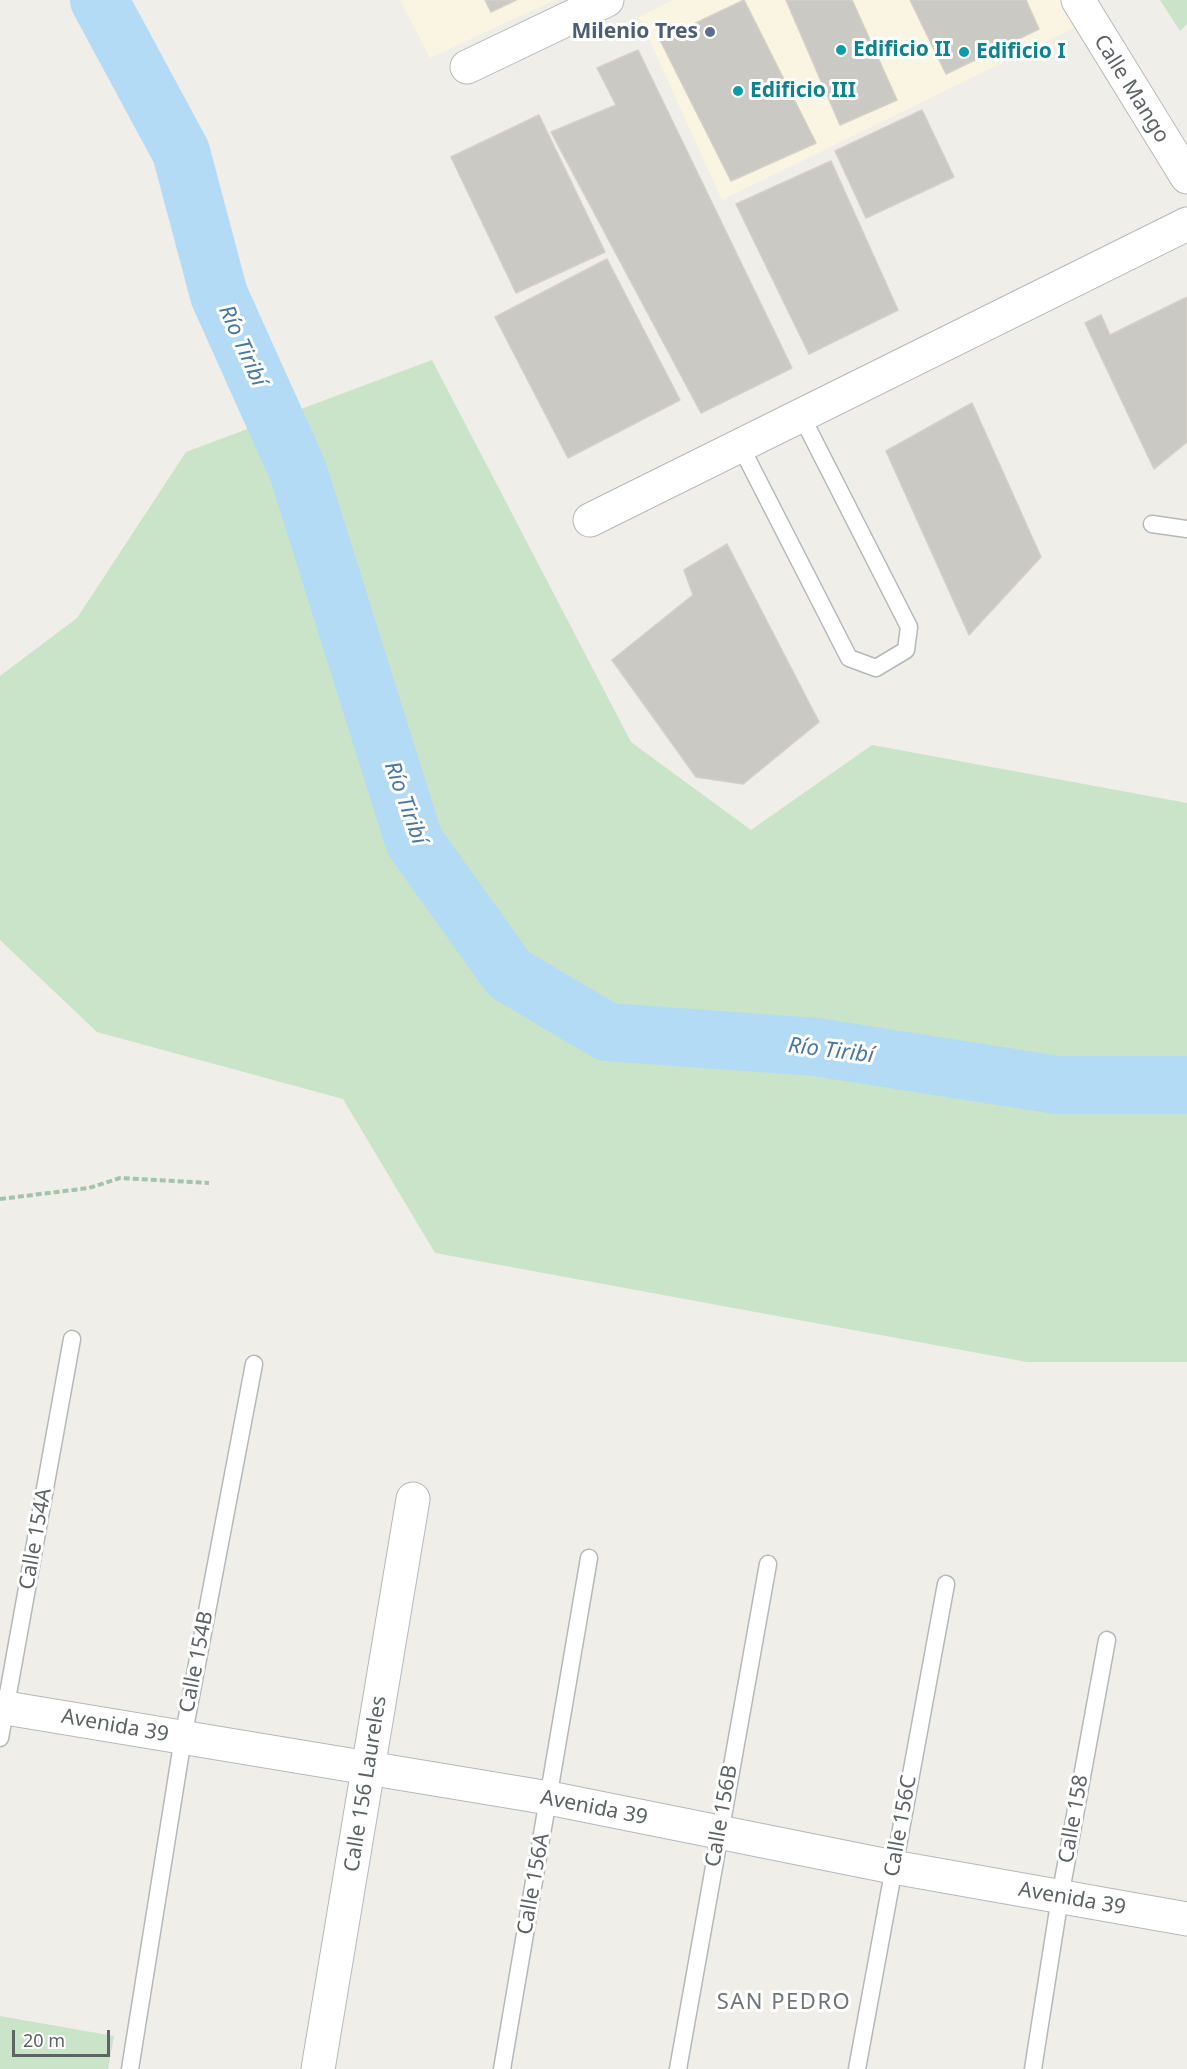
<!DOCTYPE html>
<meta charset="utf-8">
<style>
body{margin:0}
#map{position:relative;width:1187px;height:2069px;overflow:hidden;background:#f0eee8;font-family:"Noto Sans",sans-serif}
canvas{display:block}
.scale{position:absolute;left:12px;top:2030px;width:98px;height:27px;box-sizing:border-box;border:3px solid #5f6366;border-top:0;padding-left:8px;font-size:18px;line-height:21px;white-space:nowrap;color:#5f6366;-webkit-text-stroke:4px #fff;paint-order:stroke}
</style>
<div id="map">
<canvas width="1187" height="2069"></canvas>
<div class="scale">20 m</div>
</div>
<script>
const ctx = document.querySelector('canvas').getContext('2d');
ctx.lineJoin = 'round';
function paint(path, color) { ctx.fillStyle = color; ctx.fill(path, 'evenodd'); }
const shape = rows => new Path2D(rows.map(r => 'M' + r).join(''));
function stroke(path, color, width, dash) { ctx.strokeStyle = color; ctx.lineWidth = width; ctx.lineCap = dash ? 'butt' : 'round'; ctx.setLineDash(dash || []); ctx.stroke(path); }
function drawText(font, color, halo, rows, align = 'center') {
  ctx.font = font + ' "Noto Sans",sans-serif'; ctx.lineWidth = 6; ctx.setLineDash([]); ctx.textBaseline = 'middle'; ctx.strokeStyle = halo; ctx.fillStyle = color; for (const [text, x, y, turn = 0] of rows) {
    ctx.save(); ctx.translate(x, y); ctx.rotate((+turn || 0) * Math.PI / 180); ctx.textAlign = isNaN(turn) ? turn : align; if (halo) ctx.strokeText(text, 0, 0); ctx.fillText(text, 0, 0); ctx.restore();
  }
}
const commercial = shape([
 [400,0,555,0,430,58],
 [672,0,1078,0,1088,21,722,200,639,17]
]);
const green = shape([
 [1160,0,1187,0,1187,24,1180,31],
 [432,360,631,742,751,830,872,745,1187,803,1187,1362,1027,1362,435,1253,343,1099,97,1032,0,940,0,676,77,618,186,452],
 [0,2016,114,2036,108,2069,0,2069]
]);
const river = shape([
 [99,0,181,152,219,295,298,471,414,841,509,974,607,1032,816,1047,1057,1085,1187,1085]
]);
const building = shape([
 [485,0,516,0,491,12,485,0],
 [744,0,816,143,731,181,660,40,744,0],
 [786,0,852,0,897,100,840,125,786,0],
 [910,0,1026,0,1039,29,946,74,910,0],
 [638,50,792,368,701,413,551,132,616,105,597,68,638,50],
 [922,110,954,177,866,218,835,151,922,110],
 [539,115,605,252,516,293,451,157,539,115],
 [831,161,898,310,809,354,736,204,831,161],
 [607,259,680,400,568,458,495,317,607,259],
 [1187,297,1187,442,1154,469,1085,323,1101,315,1110,335,1187,297],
 [972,403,1041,557,969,635,886,451,972,403],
 [727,544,819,722,743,784,696,777,612,660,693,595,684,570,727,544]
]);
const path = shape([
 [0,1199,89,1188,120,1178,209,1183]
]);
const lane = shape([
 [740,445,849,658,876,668,906,650,909,627,801,415],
 [1152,524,1187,529],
 [0,1738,72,1339],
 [130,2069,183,1738,254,1364],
 [502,2069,589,1558],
 [678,2069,768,1564],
 [857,2069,946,1584],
 [1033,2069,1060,1897,1107,1640]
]);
const street = shape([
 [1078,0,1187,177],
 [467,67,607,0],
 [590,520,1187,224],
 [0,1707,549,1798,893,1867,1187,1919],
 [318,2069,413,1499]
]);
const markers = [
 [710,32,6,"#5c6f8a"],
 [841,50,6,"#0f9aa8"],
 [964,52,6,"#0f9aa8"],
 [738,91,6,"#0f9aa8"]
];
const serviceNames = [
 ["Milenio Tres",698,32]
];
const cultureNames = [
 ["Edificio II",853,50],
 ["Edificio I",976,52],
 ["Edificio III",750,91]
];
const streetNames = [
 ["Calle Mango",1131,89,58],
 ["Calle 154A",36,1539,-80],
 ["Calle 154B",197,1662,-79],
 ["Avenida 39",115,1726,10],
 ["Calle 156 Laureles",366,1784,-81],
 ["Avenida 39",594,1808,11],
 ["Calle 156B",722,1816,-80],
 ["Calle 158",1074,1819,-80],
 ["Calle 156C",901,1826,-80],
 ["Calle 156A",534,1884,-80],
 ["Avenida 39",1072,1899,10]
];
const waterNames = [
 ["Río Tiribí",242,346,66],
 ["Río Tiribí",405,803,70],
 ["Río Tiribí",831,1051,7]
];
const neighbourhoodNames = [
 ["SAN PEDRO",784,2003]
];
paint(commercial, '#faf4e2');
paint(green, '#c9e4c8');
stroke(river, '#b3dbf5', 58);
paint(building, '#cbc9c4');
stroke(building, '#d4cfc7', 1.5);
stroke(lane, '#b5b8bb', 19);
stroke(street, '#b5b8bb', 35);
stroke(path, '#a2c4aa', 4, [6, 3]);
stroke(lane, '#fff', 16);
stroke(street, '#fff', 33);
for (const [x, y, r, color] of markers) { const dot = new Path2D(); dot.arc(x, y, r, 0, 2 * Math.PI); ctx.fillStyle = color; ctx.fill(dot); stroke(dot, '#fff', 2); }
drawText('bold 21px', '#4e5e75', '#fff', serviceNames, 'right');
drawText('bold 21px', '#0d838f', '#fff', cultureNames, 'left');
drawText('21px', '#5f6366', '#fff', streetNames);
drawText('italic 22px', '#4c789e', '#fff', waterNames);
ctx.letterSpacing = '1.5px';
drawText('22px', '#717578', '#fff', neighbourhoodNames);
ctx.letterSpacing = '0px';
</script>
